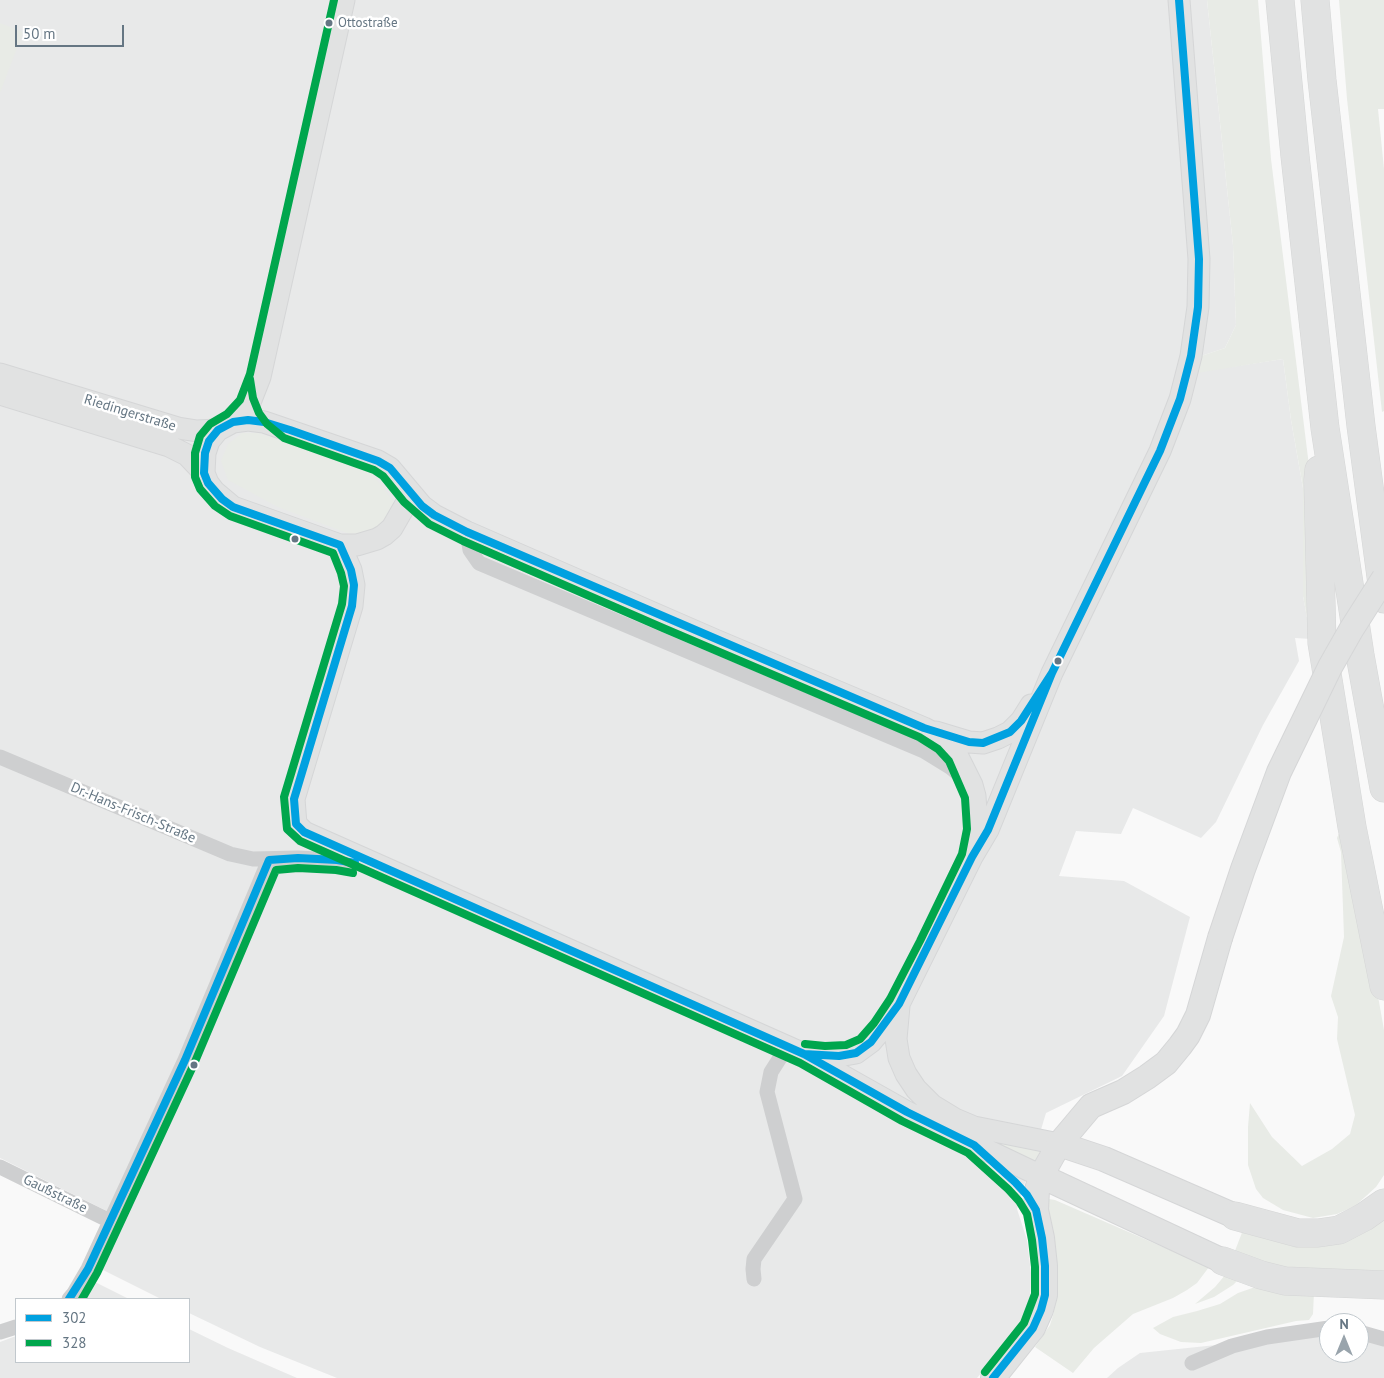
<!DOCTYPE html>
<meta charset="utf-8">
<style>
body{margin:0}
#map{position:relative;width:1384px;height:1378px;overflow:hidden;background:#f9f9f9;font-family:"PT Sans",sans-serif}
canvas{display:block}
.legend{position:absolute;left:15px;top:1298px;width:175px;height:65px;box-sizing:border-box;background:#fff;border:1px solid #c1c8cd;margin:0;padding:6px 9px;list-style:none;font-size:15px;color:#657683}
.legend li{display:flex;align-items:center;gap:10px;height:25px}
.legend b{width:25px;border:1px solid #c1c8cd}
.north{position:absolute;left:1319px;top:1313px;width:50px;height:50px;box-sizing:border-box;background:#fff;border:1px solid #c1c8cd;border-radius:50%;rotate:0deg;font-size:14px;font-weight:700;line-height:20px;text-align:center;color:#657683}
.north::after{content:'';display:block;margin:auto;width:18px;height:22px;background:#99a4ac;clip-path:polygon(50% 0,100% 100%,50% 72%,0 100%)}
.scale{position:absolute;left:15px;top:25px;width:109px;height:22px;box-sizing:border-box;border:2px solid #657683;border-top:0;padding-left:6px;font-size:15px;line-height:18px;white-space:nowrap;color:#657683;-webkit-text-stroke:4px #fff;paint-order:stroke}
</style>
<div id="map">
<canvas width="1384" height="1378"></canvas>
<ul class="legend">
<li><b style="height:6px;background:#00a1e0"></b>302</li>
<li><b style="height:6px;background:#00a64d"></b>328</li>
</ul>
<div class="north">N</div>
<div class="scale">50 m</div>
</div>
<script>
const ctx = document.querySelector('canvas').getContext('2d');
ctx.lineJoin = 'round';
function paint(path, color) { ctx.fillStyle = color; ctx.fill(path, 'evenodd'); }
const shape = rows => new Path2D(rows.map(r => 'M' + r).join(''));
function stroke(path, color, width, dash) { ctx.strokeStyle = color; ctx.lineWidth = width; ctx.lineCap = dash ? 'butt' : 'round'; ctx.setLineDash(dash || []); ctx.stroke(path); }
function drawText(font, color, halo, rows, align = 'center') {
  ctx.font = font + ' "PT Sans",sans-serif'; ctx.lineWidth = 5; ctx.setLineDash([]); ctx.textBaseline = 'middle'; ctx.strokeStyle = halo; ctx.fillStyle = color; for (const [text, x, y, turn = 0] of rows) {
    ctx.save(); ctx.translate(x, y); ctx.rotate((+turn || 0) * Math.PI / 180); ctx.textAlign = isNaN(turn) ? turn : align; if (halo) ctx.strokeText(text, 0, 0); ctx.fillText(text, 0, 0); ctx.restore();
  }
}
const built = shape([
 [0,0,1207,0,1233,245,1236,325,1225,348,1201,356,1197,372,1283,359,1291,420,1303,488,1303,596,1311,639,1295,638,1299,661,1263,725,1216,822,1201,838,1133,808,1121,834,1076,831,1059,876,1124,881,1190,917,1164,1016,1122,1076,1046,1113,1017,1209,1027,1240,1031,1273,1030,1304,1021,1325,977,1378,337,1378,260,1347,189,1313,189,1299,161,1299,99,1268,121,1218,0,1158],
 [95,1282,129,1299,83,1299],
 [189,1329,228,1348,297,1378,0,1378,0,1342,16,1336,16,1362,189,1362],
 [1321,1334,1329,1335,1329,1353,1359,1353,1359,1339,1384,1346,1384,1378,1107,1378,1118,1368,1140,1353]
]);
const green = shape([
 [1207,0,1258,0,1271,159,1311,482,1311,639,1303,596,1303,488,1291,420,1283,359,1197,373,1201,356,1225,348,1236,325,1233,245],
 [1339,0,1384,0,1384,109,1378,109,1384,169,1384,411,1382,412,1347,99],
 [0,23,23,32,0,93],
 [242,433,258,433,369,470,394,502,391,518,382,533,355,536,278,507,228,480,221,461,228,444],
 [1346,816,1384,1030,1384,1175,1376,1187,1355,1206,1337,1214,1313,1218,1283,1210,1263,1198,1256,1189,1248,1165,1248,1127,1250,1103,1272,1137,1302,1166,1332,1149,1350,1134,1355,1115,1337,1039,1338,1017,1331,996,1344,937,1341,852,1337,838],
 [981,1139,1041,1150,1035,1162],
 [1049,1199,1055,1200,1209,1267,1197,1283,1187,1290,1173,1298,1133,1314,1094,1348,1073,1373,1035,1347,1050,1325,1054,1312,1055,1273,1046,1207],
 [1384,1214,1384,1275,1293,1270,1233,1256,1243,1230],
 [1226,1274,1239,1279,1233,1285,1214,1297,1195,1304,1215,1287],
 [1261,1285,1314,1292,1313,1314,1309,1320,1296,1321,1201,1343,1181,1342,1160,1334,1153,1328,1173,1317,1197,1311,1220,1304,1238,1293]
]);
const street = shape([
 [467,532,470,550,479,563,924,751,950,767,968,782],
 [0,757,230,854,253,859,298,858,337,860,361,864],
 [0,1167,110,1221],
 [754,1279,753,1269,754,1259,795,1199,767,1092,771,1072,787,1047],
 [69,1299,74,1293,88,1269,185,1060,269,860],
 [0,1332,16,1327],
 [1359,1332,1384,1339],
 [1192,1363,1232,1346,1267,1337,1329,1328]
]);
const secondary = shape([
 [0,374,178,428,197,431,218,430,233,422,248,420,264,422,378,461,390,468,422,506,434,515,467,532,715,640,924,728,937,735,945,741,957,755,972,785,975,796,976,812,977,830,974,847],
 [0,394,169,446,187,455,204,473,208,483,214,491,233,507,340,545,357,545,377,539,384,535,392,528,411,495],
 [233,422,249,405,260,377,344,0],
 [204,473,205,453,209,441,218,430],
 [340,545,351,570,354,585,352,606,294,799,296,824,304,832,804,1054,907,1112,1041,1176],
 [936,732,969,742,983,743,998,738,1010,732,1021,721,1031,705],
 [899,1006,896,1039,899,1058,906,1074,916,1089,932,1105,955,1119,974,1127,1059,1144],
 [804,1054,839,1056,856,1053,871,1042,882,1029,899,1004,972,857,988,830,1052,673,1160,451,1180,399,1191,356,1198,307,1199,259,1179,0]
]);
const primary = shape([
 [1059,1144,1104,1159,1235,1216],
 [1041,1176,1223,1261],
 [993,1378,1033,1328,1041,1310,1045,1295,1045,1266,1042,1238,1036,1210,1037,1190,1041,1176,1059,1144,1091,1106,1123,1092,1147,1077,1166,1063,1180,1046,1188,1035,1198,1015,1220,938]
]);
const highway = shape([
 [1280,0,1295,156,1325,428,1360,655,1384,788],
 [1315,0,1322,80,1361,426,1384,599],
 [1319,470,1318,480,1322,643,1352,827,1384,986],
 [1235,1216,1298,1233,1318,1233,1339,1230,1364,1217,1384,1203],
 [1223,1261,1261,1275,1285,1281,1384,1285]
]);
const primaryBridge = shape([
 [1220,938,1243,869,1279,772,1330,667,1351,630,1384,578]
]);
const bus1 = shape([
 [804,1054,839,1056,856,1053,871,1042,899,1004,972,857,988,830,1052,673,1160,451,1180,399,1191,356,1198,307,1199,259,1179,0],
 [69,1299,88,1269,185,1060,269,860,298,858,337,860,355,863],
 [993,1378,1033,1328,1041,1310,1045,1295,1045,1266,1042,1238,1036,1210,1027,1195,1015,1182,974,1145,907,1112,804,1054,304,832,296,824,294,799,352,606,354,585,351,570,340,545,233,507,222,499,208,483,204,473,205,453,209,441,218,430,233,422,248,420,264,422,290,430,378,461,390,468,422,506,434,515,467,532,924,728,969,742,983,743,1010,732,1021,721,1052,673]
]);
const bus2 = shape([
 [334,0,250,374,240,400,227,414,210,424,200,436,195,453,195,477,200,489,215,506,230,516,333,553,341,573,344,586,342,604,284,797,287,829,300,841,800,1063,902,1121,968,1153,1008,1189,1019,1201,1027,1214,1032,1240,1035,1267,1035,1294,1024,1323,985,1372],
 [250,379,253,398,259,413,267,424,284,438,374,470,383,476,404,502,429,524,463,541,663,628,919,737,938,749,949,761,965,798,967,829,962,854,920,941,890,999,874,1023,860,1039,846,1045,825,1046,805,1044],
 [82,1299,97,1273,194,1064,276,870,298,868,336,870,353,873]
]);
const markers = [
 [329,23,4.5,"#657683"],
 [295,539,4.5,"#657683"],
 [1058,661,4.5,"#657683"],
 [194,1065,4.5,"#657683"]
];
const busNames = [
 ["Ottostraße",338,23]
];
const streetNames = [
 ["Riedingerstraße",130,413,17],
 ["Dr.-Hans-Frisch-Straße",133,813,23],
 ["Gaußstraße",55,1194,26]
];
paint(built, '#e8e9e9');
paint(green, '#e8ebe6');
stroke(secondary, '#d5d6d7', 23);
stroke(primary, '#d5d6d7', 26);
stroke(highway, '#d5d6d6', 29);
stroke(street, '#cecfd0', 15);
stroke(secondary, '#e1e2e2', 21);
stroke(primary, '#e1e2e2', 24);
stroke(highway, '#e1e2e2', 28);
stroke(primaryBridge, '#d5d6d7', 26, []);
stroke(primaryBridge, '#e1e2e2', 24);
stroke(bus1, '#00a1e0', 8);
stroke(bus2, '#00a64d', 8);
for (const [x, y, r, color] of markers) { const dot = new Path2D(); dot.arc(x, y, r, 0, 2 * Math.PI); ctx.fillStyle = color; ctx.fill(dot); stroke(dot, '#fff', 2); }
drawText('13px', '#657683', '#fff', busNames, 'left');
drawText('14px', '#657683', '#fff', streetNames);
</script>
